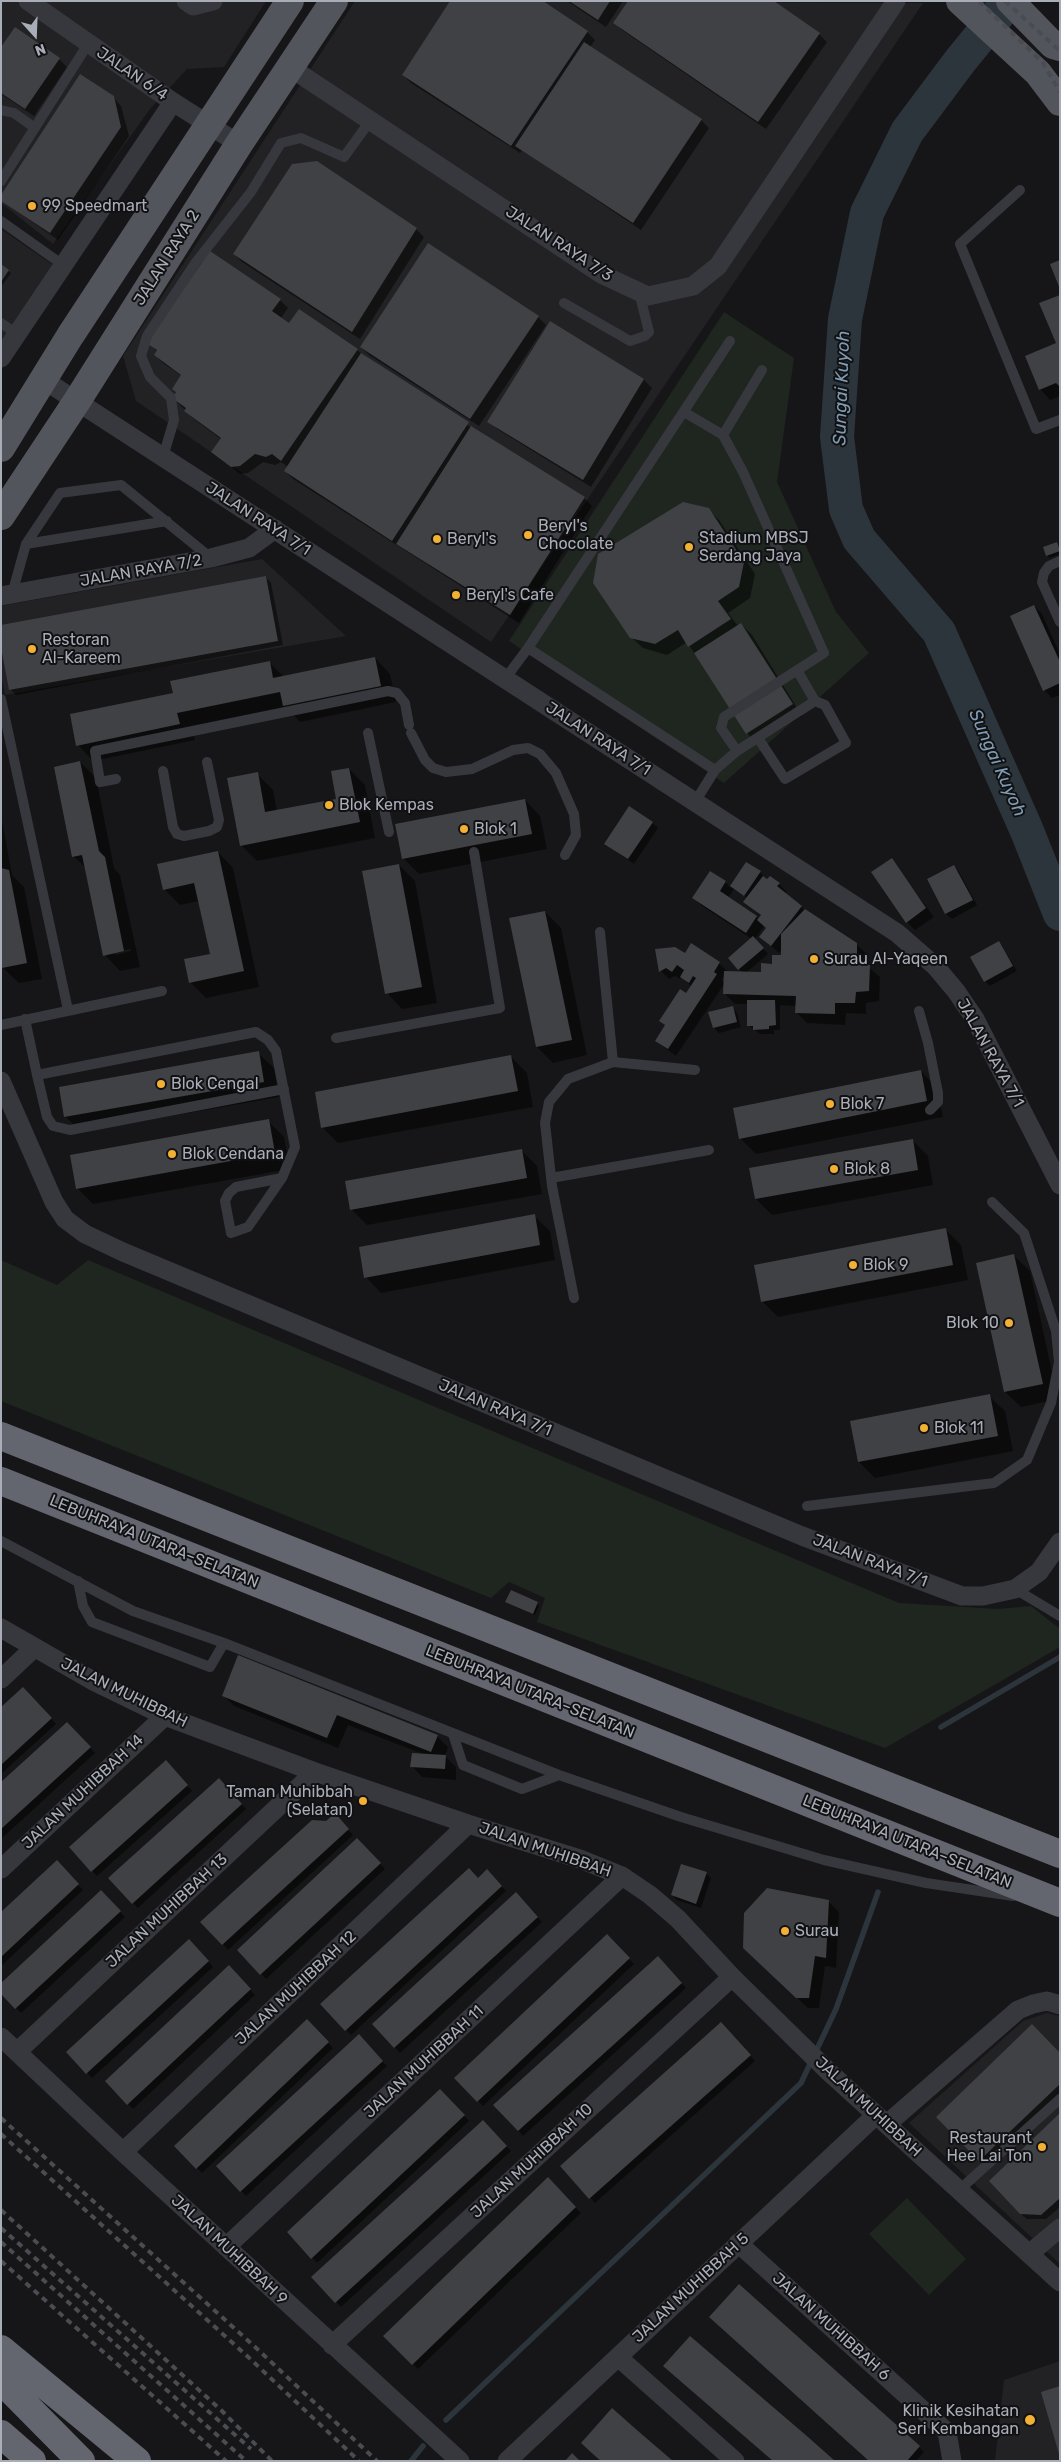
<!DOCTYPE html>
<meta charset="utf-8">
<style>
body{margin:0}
#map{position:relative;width:1061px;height:2462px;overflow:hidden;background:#161618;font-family:Rubik,sans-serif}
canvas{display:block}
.frame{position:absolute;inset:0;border:2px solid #a8adb8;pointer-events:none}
.north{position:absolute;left:10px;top:10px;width:50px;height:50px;-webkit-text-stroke:4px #111113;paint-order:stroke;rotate:160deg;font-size:14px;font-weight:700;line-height:20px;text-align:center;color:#a8adb8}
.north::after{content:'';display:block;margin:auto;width:18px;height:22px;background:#a8adb8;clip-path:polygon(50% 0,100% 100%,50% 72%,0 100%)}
</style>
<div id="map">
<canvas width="1061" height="2462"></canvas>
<div class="frame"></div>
<div class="north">N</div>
</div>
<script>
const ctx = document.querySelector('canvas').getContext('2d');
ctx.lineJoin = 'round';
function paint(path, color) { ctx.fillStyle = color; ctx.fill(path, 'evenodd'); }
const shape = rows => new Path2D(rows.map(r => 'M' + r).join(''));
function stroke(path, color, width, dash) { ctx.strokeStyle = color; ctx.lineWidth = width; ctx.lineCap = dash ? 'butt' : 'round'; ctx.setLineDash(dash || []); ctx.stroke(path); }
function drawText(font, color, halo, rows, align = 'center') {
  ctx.font = font + ' Rubik,sans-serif'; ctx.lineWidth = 4; ctx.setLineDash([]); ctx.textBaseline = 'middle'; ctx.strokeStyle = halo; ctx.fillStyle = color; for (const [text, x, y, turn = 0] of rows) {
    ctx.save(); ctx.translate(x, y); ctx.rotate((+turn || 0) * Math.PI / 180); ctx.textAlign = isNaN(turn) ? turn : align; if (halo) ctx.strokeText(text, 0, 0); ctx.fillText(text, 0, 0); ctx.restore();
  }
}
const built = shape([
 [1,1,266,1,224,67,187,69,150,109,53,244,1,203],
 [355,1,923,3,491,642,136,401,123,356],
 [1,229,53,265,1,343],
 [262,559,346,636,5,695,1,676,1,606],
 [1047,2013,1060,2016,1060,2264,909,2123,1023,2021],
 [1060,2361,1060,2461,995,2461,1004,2380]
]);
const green = shape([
 [724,312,794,358,777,482,836,612,869,653,724,783,509,641],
 [1,1260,57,1285,88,1260,899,1603,998,1609,1031,1606,1060,1629,1060,1647,885,1748,537,1622,545,1598,509,1582,491,1598,1,1401],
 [907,2198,966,2259,929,2295,869,2234]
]);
const shadow = shape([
 [567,1,623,1,606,27],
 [614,22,819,34,827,42,766,129,622,30],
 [15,29,59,59,67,67,34,116,1,94,1,49],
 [587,32,595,40,590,47,701,120,709,128,641,230,522,150,520,153,411,83,403,75],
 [113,97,121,106,129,136,58,240,1,200],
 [416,229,424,237,360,339,242,262,234,254],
 [1,266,11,273,1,287],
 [1060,296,1060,396,1050,400,1040,389,1057,343],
 [280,300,288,308,281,318,290,325,299,311,473,429,584,498,592,506,519,623,293,479,285,471,288,467,281,462,275,465,263,462,248,473,240,474,213,452,222,440,194,419,173,398,182,376,163,363,155,355,158,352,148,343],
 [538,317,546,325,479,426,369,355,361,347],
 [550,323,644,380,652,388,591,487,497,429,489,421],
 [708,509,719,520,755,574,750,598,728,613,738,626,741,624,752,635,802,716,757,744,747,733,687,642,667,655,643,648,631,637],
 [1056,544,1060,554,1049,558,1045,548],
 [266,577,271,583,283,645,16,695,11,690,1,640],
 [1034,606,1042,614,1060,654,1060,695,1052,698,1044,690],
 [375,658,390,674,396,702,300,722,288,709,192,728,195,740,93,761,78,745,174,694,269,662,284,677],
 [80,762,96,778,114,868,120,875,140,967,120,971,105,955,87,869,73,856],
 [130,949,131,951,115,955,115,952],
 [349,769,365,785,375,838,257,861,241,845,257,774,273,790,277,811,338,800],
 [525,800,540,816,547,849,419,874,403,858],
 [1,815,12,875,24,887,42,979,19,983,3,968,1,959],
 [653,823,658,828,634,864,606,844],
 [218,852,233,868,259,987,206,998,190,982,211,955,199,901,180,905,164,889],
 [891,860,934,917,915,930,907,922],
 [747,863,760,872,765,878,779,884,787,892,785,894,807,912,856,944,868,955,867,966,880,977,879,1001,866,1003,866,1014,846,1013,845,1025,807,1023,796,1012,796,1006,780,1005,780,1030,774,1030,774,1034,760,1034,748,1025,748,1004,735,1004,724,993,725,974,722,980,725,983,676,1056,656,1041,666,1026,660,1021,692,987,682,977,680,979,675,976,669,979,661,971,685,955,692,945,719,963,728,972,742,972,730,959,752,939,702,906,694,898,725,882,731,888],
 [734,889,747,898,744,901,761,916,759,919,728,898],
 [764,926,767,929,761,937,779,953,782,949,782,956,762,973,747,972,768,954,755,939],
 [399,865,415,881,437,1003,402,1009,387,993],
 [954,866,959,872,977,905,952,919,946,914,929,880],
 [545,912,561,928,587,1055,553,1063,537,1047,511,919],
 [999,942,1017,971,990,986,985,981],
 [732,1007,737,1013,741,1027,719,1033,714,1028],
 [258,1053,274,1068,279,1097,81,1132,65,1116],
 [511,1057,527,1073,533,1107,338,1143,322,1127],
 [921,1071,936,1087,943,1117,756,1154,740,1138],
 [268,1121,284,1137,290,1169,93,1204,77,1188],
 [912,1140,928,1156,933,1185,772,1215,756,1199],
 [521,1150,537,1166,542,1194,367,1225,351,1209],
 [534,1216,550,1231,555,1260,381,1293,366,1277],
 [946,1230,961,1245,968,1280,778,1317,762,1301],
 [1014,1256,1030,1271,1058,1399,1021,1407,1005,1392],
 [989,1396,1005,1411,1013,1451,875,1478,859,1462],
 [509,1603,537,1603,539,1606,535,1615],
 [239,1657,437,1736,448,1747,445,1756,456,1767,456,1780,422,1777,412,1766,423,1754,348,1725,338,1748,234,1706,223,1695],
 [23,1688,56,1724,1,1774,1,1708],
 [67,1723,95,1753,1,1839,1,1783],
 [171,1767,192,1791,97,1876,92,1871],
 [224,1785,246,1809,138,1908,133,1903],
 [334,1815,353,1835,228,1950,223,1944],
 [357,1839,385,1869,266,1979,238,1950],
 [57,1862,83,1890,1,1966,1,1914],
 [487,1871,506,1891,351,2035,322,2004],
 [706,1873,711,1878,701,1908,677,1900,672,1895],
 [101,1892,125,1917,21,2013,1,1992],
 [516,1894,542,1922,400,2053,373,2024],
 [828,1901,839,1912,836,1968,825,1966,819,2008,808,2008,756,1959],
 [607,1936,634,1964,483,2106,456,2078],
 [189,1941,213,1967,92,2078,67,2052],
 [663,1963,686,1988,523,2136,495,2105],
 [229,1967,255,1995,133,2109,107,2082],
 [307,2020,333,2048,202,2173,175,2146],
 [726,2029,755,2061,595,2203,561,2166],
 [358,2036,387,2066,246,2196,217,2166],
 [1060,2054,1060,2100,988,2168,937,2117],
 [440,2090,469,2121,317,2263,289,2232],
 [1060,2115,1060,2207,1046,2219,1027,2219,1021,2214],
 [483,2121,511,2151,341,2307,313,2277],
 [548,2179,581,2213,418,2369,385,2336],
 [919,2447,924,2452,916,2461,870,2461]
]);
const stream = shape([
 [941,1727,1060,1657],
 [446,2420,801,2083,836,2009,878,1892],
 [411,2461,423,2446]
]);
const river = shape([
 [1009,1,960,61,907,132,867,213,845,319,837,437,846,509,859,539,939,632,1027,831,1060,914]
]);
const building = shape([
 [450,1,543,1,588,31,511,146,402,75],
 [569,1,610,1,598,20],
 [628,1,774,1,820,33,758,122,613,23],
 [15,27,60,58,25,109,1,93,1,47],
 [584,42,702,119,633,223,515,146],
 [80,74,114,96,121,127,50,233,1,201,1,195],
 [317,161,417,228,352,332,233,254,292,164],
 [428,243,539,316,470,419,360,347],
 [210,251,281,299,272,311,289,323,299,309,358,349,281,461,272,454,266,457,255,454,240,466,231,467,211,452,221,438,184,411,186,408,172,398,176,392,172,389,181,375,154,355,157,350,146,343],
 [1060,260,1060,289,1050,264],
 [1,264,9,270,1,282],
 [1060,295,1060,387,1056,383,1039,390,1025,356,1056,343,1039,303],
 [550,321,644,379,583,480,487,422],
 [361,353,469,422,392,541,284,471],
 [471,426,585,497,510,615,396,544],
 [683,502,709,508,744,562,739,587,718,601,731,619,688,647,678,630,655,644,630,638,593,583,598,554],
 [1057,542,1060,551,1046,556,1043,547],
 [266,576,278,641,9,690,1,647,1,625],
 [1034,605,1060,662,1060,683,1043,691,1010,616],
 [741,623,793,704,746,734,694,653],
 [375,657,381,686,283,706,280,692,177,713,180,724,76,746,70,714,173,693,170,681,270,661,273,678],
 [80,761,99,851,105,857,124,951,103,956,82,855,72,857,54,767],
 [349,768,360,822,240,846,227,778,258,772,265,812,336,799,331,771],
 [525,799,532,834,402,859,395,824],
 [629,806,653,822,628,859,604,844],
 [218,851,244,971,189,983,184,959,210,954,194,883,163,890,157,864],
 [892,858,926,908,906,923,871,872],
 [746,862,761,871,744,896,730,886],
 [399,864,422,987,385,994,362,871],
 [954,865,973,900,945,914,927,879],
 [1,868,9,870,27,963,2,968],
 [710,871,726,881,720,891,757,916,746,933,692,898],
 [763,876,767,879,770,876,780,883,777,886,802,906,771,946,759,937,766,928,757,920,761,915,743,902],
 [805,909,857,943,857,962,861,962,861,965,870,965,869,991,856,992,855,1003,835,1003,835,1014,795,1013,796,996,723,994,724,971,761,972,761,963,772,964,772,955,781,955,781,934],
 [545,911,572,1040,536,1047,509,918],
 [753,936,764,948,738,970,728,958],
 [999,941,1013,966,984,982,970,957],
 [691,943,720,962,714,972,717,974,668,1049,655,1041,665,1025,659,1021,680,989,686,993,696,978,693,976,689,983,680,977,684,970,677,965,672,972,666,968,659,972,655,949,675,947,685,953],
 [747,1000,775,1000,776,1025,769,1026,769,1029,753,1030,753,1026,747,1026],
 [733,1006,737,1022,713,1028,708,1012],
 [259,1051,264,1082,64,1117,59,1087],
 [511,1055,518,1091,321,1128,315,1092],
 [921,1070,927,1101,739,1139,733,1108],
 [269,1119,275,1153,76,1189,70,1155],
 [913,1139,918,1170,755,1199,749,1168],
 [522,1149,527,1178,350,1210,345,1181],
 [535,1214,540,1245,364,1278,359,1247],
 [946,1228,953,1265,761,1302,754,1265],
 [1014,1254,1043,1384,1004,1392,976,1263],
 [990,1394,998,1436,858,1462,850,1421],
 [511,1590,538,1602,533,1614,505,1602],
 [238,1655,438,1735,431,1752,337,1715,327,1738,222,1696],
 [23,1687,52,1718,1,1765,1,1707],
 [67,1722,91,1747,1,1829,1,1782],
 [412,1753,446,1755,445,1769,410,1767],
 [166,1760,188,1785,91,1872,69,1847],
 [219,1778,242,1804,132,1904,108,1878],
 [335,1813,349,1829,222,1945,200,1922,312,1820,326,1821],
 [357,1838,381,1863,260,1975,237,1950],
 [57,1860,79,1884,1,1957,1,1912],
 [681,1864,707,1872,696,1904,671,1895],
 [469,1868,478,1878,487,1869,502,1886,345,2031,320,2004],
 [767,1888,829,1900,826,1958,815,1956,809,1998,796,1998,743,1948,744,1913],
 [101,1890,121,1911,15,2009,1,1994,1,1983],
 [516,1892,538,1917,394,2048,372,2024],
 [607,1934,630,1958,477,2102,454,2078],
 [189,1939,209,1961,86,2074,66,2052],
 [658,1956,682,1983,518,2131,493,2105],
 [229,1965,251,1989,127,2105,105,2081],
 [307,2019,329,2042,196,2169,174,2146],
 [721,2022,751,2055,589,2199,560,2166],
 [1032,2024,1060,2053,1060,2084,979,2161,936,2117],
 [359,2034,383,2061,240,2192,216,2166],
 [440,2089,465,2115,311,2259,287,2232],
 [1060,2113,1060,2198,1041,2215,1020,2214,989,2181],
 [483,2120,507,2146,335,2303,311,2277],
 [548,2177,576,2207,412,2365,383,2336],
 [739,2284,920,2446,907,2461,869,2461,709,2317],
 [690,2336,808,2437,835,2461,773,2461,715,2411,663,2366],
 [1060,2386,1060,2454,1059,2454,1041,2392],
 [612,2408,638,2431,673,2461,601,2461,594,2455,581,2443],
 [572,2453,580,2461,565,2461]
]);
const lane = shape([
 [1,110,14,113,35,128],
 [1,181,88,44],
 [1020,190,960,244,1036,429,1060,420],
 [1,221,63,265],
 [564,303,630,341,645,336,649,332,639,292],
 [1,323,17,334],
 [684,412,723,435,743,472,824,653,724,717,721,728,737,751],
 [723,435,762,370],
 [163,457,174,420,171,398,150,377,141,356,147,336,196,262,251,192,281,143,301,138,344,157,370,121],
 [26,544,167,521],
 [1060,561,1049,566,1044,573,1042,582,1060,622],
 [12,594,26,544,60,493,121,485,211,558],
 [528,648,715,770],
 [505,679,528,648,730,341],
 [1,699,68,1010],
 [368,733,389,832],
 [411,733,425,760,433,768,446,772,472,769,513,750,528,748,540,754,556,773,574,814,576,835,565,855],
 [758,738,785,779,846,743,825,705,815,701],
 [163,771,173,827,177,834,184,836,209,831,217,827,219,820,207,762],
 [116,779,100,782,95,751,388,691,397,693,405,703,409,725],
 [695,802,715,770,737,751,815,701,797,670],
 [600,932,613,1062,695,1070],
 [919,1011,928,1043,938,1093,938,1102,930,1110],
 [25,1019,37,1075,256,1032,268,1040,276,1051,295,1147,282,1178,248,1227,231,1233,225,1201,229,1193,236,1187,282,1178],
 [1,1025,162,991],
 [336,1038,500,1008,474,852],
 [37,1075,47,1117,53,1126,70,1130,284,1089],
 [551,1178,709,1150],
 [574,1298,552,1186,545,1123,549,1102,568,1079,613,1062],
 [807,1506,994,1483,1027,1460,1051,1403,1059,1362,1056,1331,1024,1233,992,1202],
 [1,1541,133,1611,224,1643,559,1775,681,1817,824,1860,926,1883,1013,1896],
 [78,1581,83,1606,92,1622,210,1667,224,1643],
 [1015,1589,1060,1616],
 [453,1734,463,1765,522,1789,559,1775],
 [958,2191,1060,2099]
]);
const street = shape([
 [28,1,173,102,239,144],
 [186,1,193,6,213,1],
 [291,68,603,275,648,296,693,286,718,266,896,1],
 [1,358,173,102],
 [44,380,897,933,935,966,956,991,975,1019,1060,1185],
 [1,596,211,558,249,548,275,529],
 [1,1081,54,1202,65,1219,85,1234,123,1252,802,1536,962,1596,983,1596,1015,1589,1039,1572,1060,1542],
 [1,1628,95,1682,165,1716,315,1772,468,1824,580,1859,622,1876,650,1895,678,1919,732,1977,829,2072,1060,2282],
 [1,1679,34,1648],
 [1,1869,165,1716],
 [1,2037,123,2152,460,2461],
 [18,2051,315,1772],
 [887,2124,1018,2010,1033,2004,1047,2001,1060,2005],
 [123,2152,468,1824],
 [738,2243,947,2432,952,2461],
 [226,2247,622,1876],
 [1029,2254,1060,2228],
 [332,2345,732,1977],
 [618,2357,735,2461],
 [507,2461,876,2115]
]);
const primary = shape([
 [960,1,1038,73,1060,102],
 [1010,1,1053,45,1060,47],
 [1,448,70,336,290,1],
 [1,516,77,401,239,144,334,1]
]);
const highway = shape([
 [1,1436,1060,1854],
 [1,1481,1060,1903],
 [1,2349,137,2461],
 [1,2380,81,2461],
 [1,2434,32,2461]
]);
const rail = shape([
 [979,1,1043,63,1060,92],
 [1005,1,1060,51],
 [1,2118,254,2346,377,2461],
 [1,2134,246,2355,359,2461],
 [1,2210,222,2411,272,2461],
 [1,2228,251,2449],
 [1,2242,246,2461],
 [1,2261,226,2461]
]);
const markers = [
 [32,206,5,"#f2b134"],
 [528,535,5,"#f2b134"],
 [437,539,5,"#f2b134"],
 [689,547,5,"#f2b134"],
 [456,595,5,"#f2b134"],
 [32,649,5,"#f2b134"],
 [329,805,5,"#f2b134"],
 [464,829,5,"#f2b134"],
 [814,959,5,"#f2b134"],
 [161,1084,5,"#f2b134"],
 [830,1104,5,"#f2b134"],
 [172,1154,5,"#f2b134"],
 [834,1169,5,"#f2b134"],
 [853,1265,5,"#f2b134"],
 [1009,1323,5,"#f2b134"],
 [924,1428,5,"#f2b134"],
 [363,1801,5,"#f2b134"],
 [785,1931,5,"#f2b134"],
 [1042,2147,5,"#f2b134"],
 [1030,2420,6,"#f2b134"]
];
const streetNames = [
 ["JALAN 6/4",132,74,34],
 ["JALAN RAYA 7/3",559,244,33],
 ["JALAN RAYA 2",167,258,-58],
 ["JALAN RAYA 7/1",258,519,33],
 ["JALAN RAYA 7/2",141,571,-10],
 ["JALAN RAYA 7/1",598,739,33],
 ["JALAN RAYA 7/1",990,1053,61],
 ["JALAN RAYA 7/1",495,1408,23],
 ["LEBUHRAYA UTARA–SELATAN",154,1542,22],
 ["JALAN RAYA 7/1",870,1561,21],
 ["LEBUHRAYA UTARA–SELATAN",530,1692,22],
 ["JALAN MUHIBBAH",124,1693,26],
 ["JALAN MUHIBBAH 14",83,1792,-43],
 ["LEBUHRAYA UTARA–SELATAN",907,1842,22],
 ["JALAN MUHIBBAH",545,1850,19],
 ["JALAN MUHIBBAH 13",167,1911,-43],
 ["JALAN MUHIBBAH 12",296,1988,-43],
 ["JALAN MUHIBBAH 11",424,2062,-43],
 ["JALAN MUHIBBAH",868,2107,43],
 ["JALAN MUHIBBAH 10",532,2161,-43],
 ["JALAN MUHIBBAH 9",229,2250,43],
 ["JALAN MUHIBBAH 5",691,2288,-43],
 ["JALAN MUHIBBAH 6",831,2327,42]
];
const poiNames = [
 ["99 Speedmart",42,206],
 ["Beryl's",538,526],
 ["Chocolate",538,544],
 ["Stadium MBSJ",699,538],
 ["Serdang Jaya",699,556],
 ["Beryl's",447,539],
 ["Beryl's Cafe",466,595],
 ["Restoran",42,640],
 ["Al-Kareem",42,658],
 ["Blok Kempas",339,805],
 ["Blok 1",474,829],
 ["Surau Al-Yaqeen",824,959],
 ["Blok Cengal",171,1084],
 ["Blok 7",840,1104],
 ["Blok Cendana",182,1154],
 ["Blok 8",844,1169],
 ["Blok 9",863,1265],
 ["Blok 10",999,1323,"right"],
 ["Blok 11",934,1428],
 ["Taman Muhibbah",353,1792,"right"],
 ["(Selatan)",353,1810,"right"],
 ["Surau",795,1931],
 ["Restaurant",1032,2138,"right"],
 ["Hee Lai Ton",1032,2156,"right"],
 ["Klinik Kesihatan",1019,2411,"right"],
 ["Seri Kembangan",1019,2429,"right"]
];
const waterNames = [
 ["Sungai Kuyoh",842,388,-88],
 ["Sungai Kuyoh",997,763,66]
];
paint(built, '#222225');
paint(green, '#1e261f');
paint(shadow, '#0007');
stroke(stream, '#2c353c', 5.5);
stroke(river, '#2c353c', 34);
paint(building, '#404145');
stroke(lane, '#37383d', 10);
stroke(street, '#37383d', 19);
stroke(primary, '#53555c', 28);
stroke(highway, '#63666e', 28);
stroke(rail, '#4a4c52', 4, [6, 5]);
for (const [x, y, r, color] of markers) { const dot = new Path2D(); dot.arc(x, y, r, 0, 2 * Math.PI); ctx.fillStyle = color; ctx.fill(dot); stroke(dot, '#111113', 2); }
drawText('16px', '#a8adb8', '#111113', streetNames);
drawText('16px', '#a8adb8', '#111113', poiNames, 'left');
drawText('italic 18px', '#7f9bb3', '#111113', waterNames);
</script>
